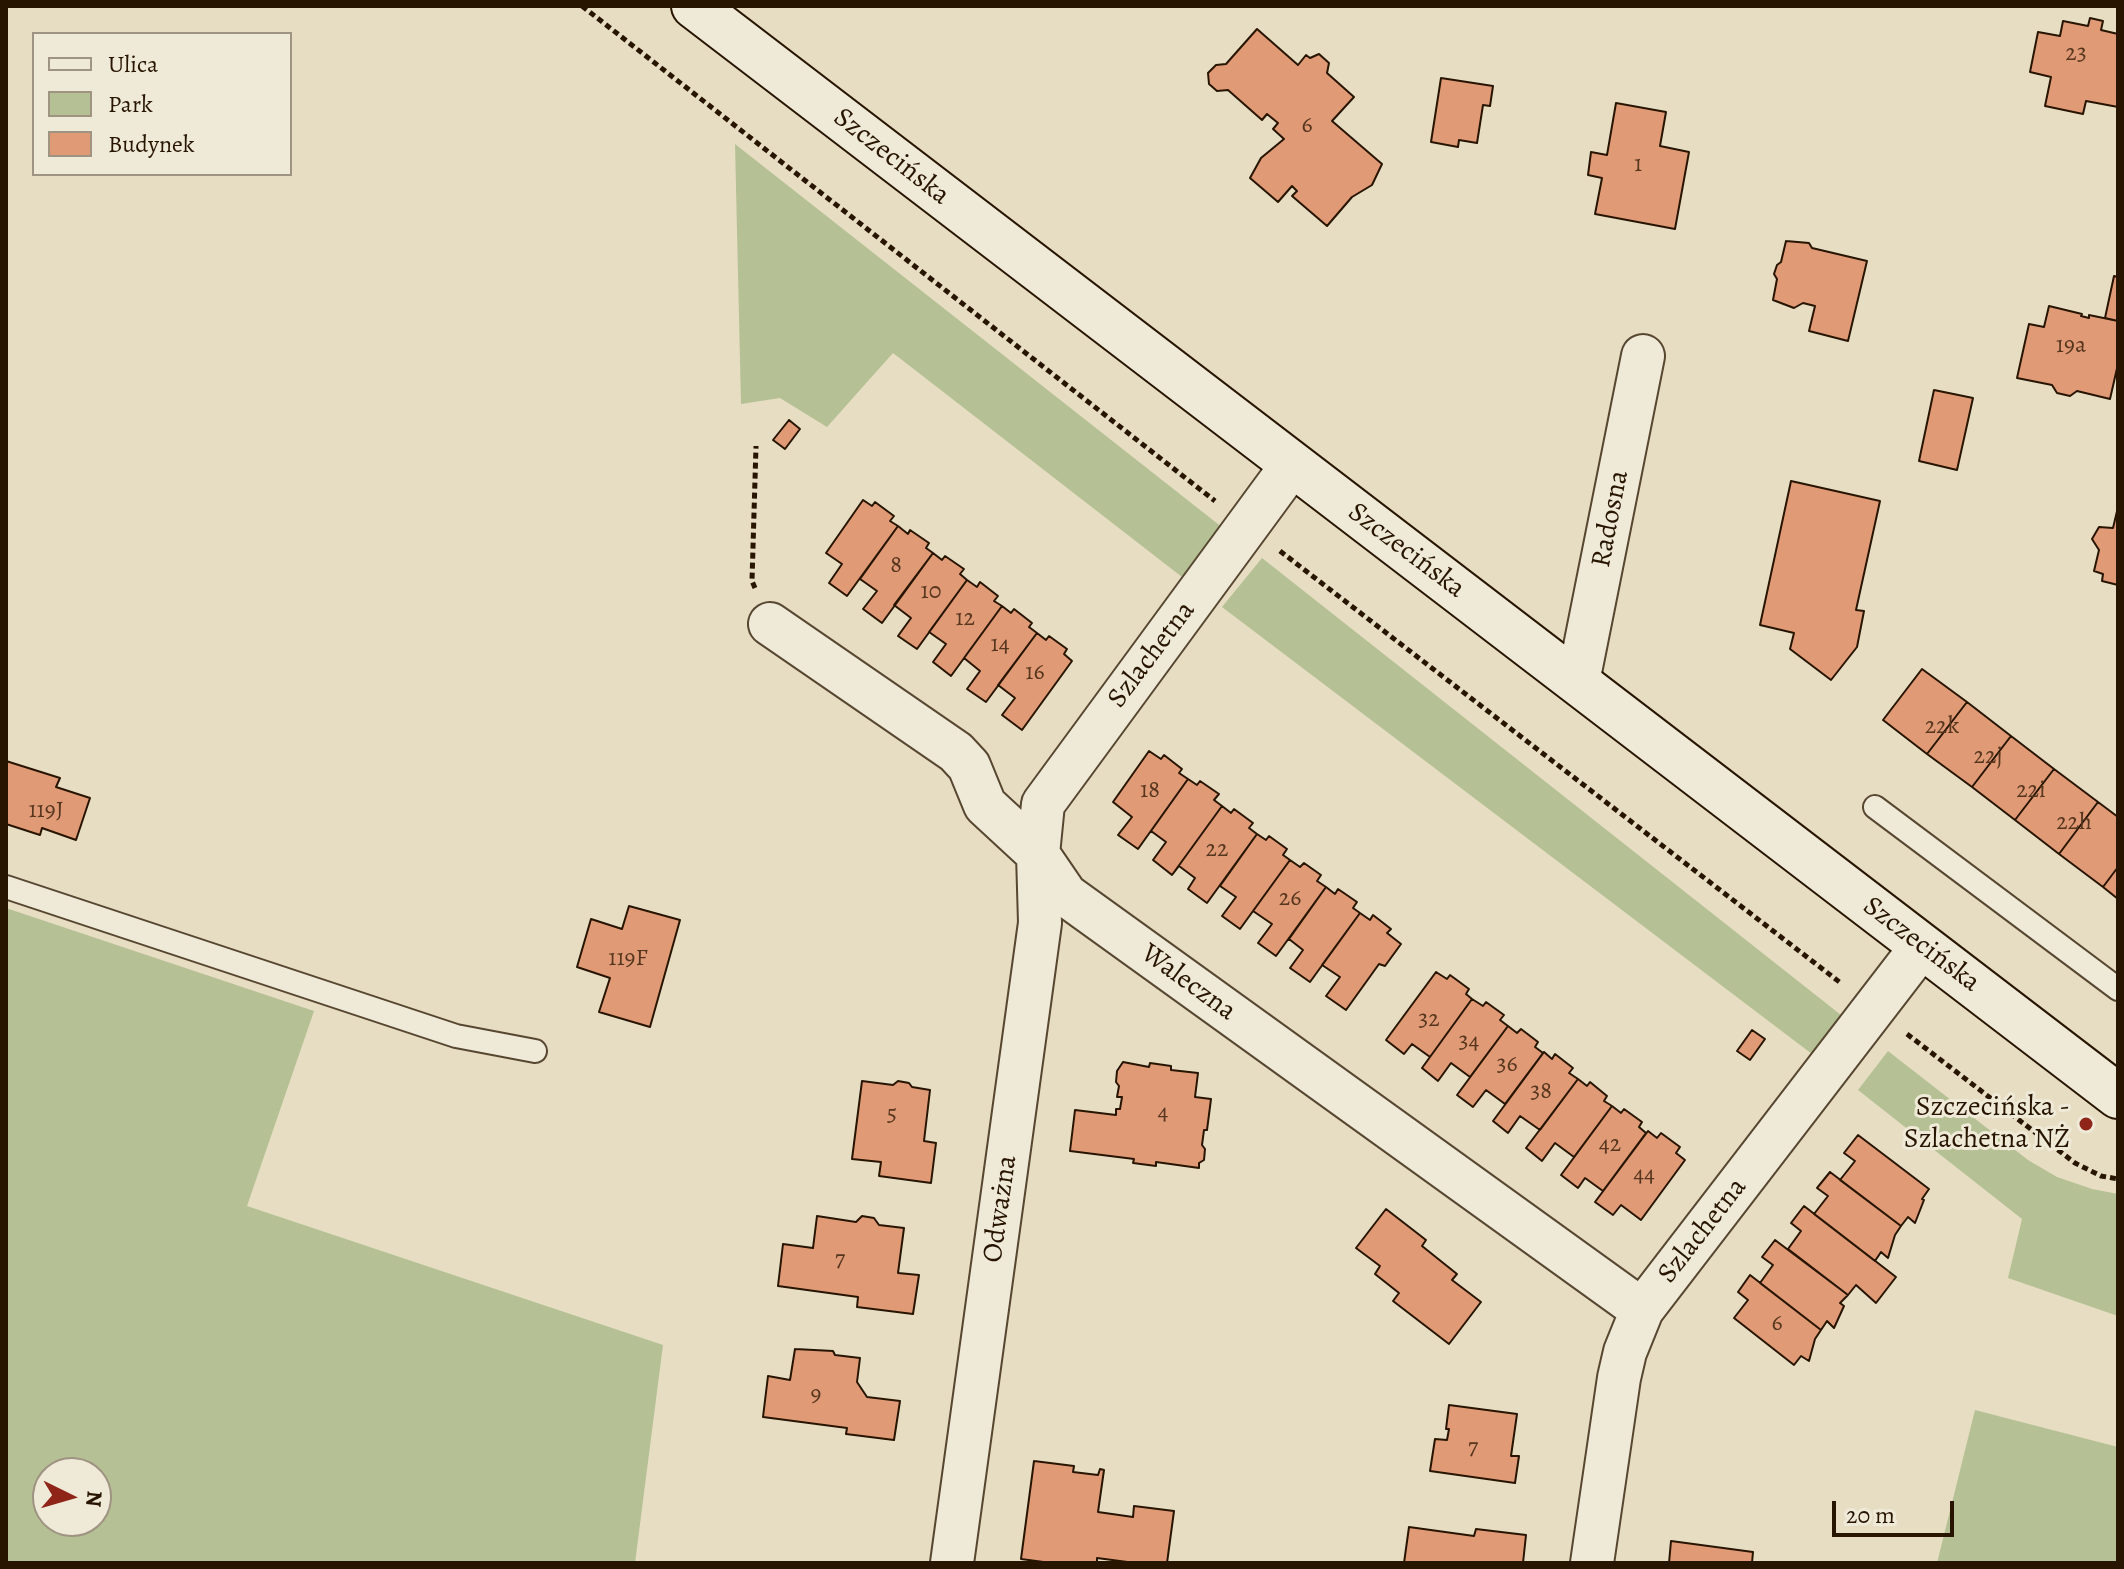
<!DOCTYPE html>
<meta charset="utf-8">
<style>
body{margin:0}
#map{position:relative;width:2124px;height:1569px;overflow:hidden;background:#e7ddc3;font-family:Alegreya,serif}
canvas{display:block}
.frame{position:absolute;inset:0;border:8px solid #271500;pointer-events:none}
.legend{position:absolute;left:32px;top:32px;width:260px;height:144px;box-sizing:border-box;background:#efe9d8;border:2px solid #9f9482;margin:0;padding:10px 14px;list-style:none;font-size:24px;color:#271500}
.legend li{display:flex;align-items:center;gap:16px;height:40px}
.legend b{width:40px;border:2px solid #9f9482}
.north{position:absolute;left:32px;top:1457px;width:80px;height:80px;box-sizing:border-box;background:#efe9d8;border:2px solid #9f9482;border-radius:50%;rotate:95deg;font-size:22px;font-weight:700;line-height:32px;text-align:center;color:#271500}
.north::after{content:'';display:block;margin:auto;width:28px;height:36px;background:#8f2418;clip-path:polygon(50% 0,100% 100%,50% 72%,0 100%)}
.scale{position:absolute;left:1832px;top:1501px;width:122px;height:36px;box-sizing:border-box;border:4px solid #271500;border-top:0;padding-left:10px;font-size:24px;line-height:28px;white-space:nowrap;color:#271500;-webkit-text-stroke:6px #efe9d8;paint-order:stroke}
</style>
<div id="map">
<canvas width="2124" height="1569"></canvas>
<div class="frame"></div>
<ul class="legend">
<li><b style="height:10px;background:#efe9d8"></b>Ulica</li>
<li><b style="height:22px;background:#b5c194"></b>Park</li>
<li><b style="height:22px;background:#e19a76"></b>Budynek</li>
</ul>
<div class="north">N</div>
<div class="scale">20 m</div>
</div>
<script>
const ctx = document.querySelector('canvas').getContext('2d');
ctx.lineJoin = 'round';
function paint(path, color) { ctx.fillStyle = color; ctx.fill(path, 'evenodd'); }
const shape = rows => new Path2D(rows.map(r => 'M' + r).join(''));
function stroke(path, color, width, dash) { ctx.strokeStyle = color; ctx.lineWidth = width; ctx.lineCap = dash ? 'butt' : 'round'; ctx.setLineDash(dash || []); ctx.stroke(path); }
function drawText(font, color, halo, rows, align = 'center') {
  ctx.font = font + ' Alegreya,serif'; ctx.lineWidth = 6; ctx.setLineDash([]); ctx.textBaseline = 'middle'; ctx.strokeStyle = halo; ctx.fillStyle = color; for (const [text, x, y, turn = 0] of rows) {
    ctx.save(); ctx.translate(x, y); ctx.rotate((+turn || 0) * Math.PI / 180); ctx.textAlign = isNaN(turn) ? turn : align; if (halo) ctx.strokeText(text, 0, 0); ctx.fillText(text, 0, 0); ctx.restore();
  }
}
const green = shape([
 [735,144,1223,528,1182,577,893,353,827,427,780,398,741,404],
 [1262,558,1841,1015,1812,1054,1222,607],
 [6,908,314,1011,247,1206,663,1345,635,1563,6,1563],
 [96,1473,96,1521,48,1521,48,1473],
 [1888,1051,2028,1160,2057,1177,2092,1189,2118,1194,2118,1316,2008,1278,2022,1219,1858,1090],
 [1975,1410,2118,1447,2118,1563,1937,1563]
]);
const building = shape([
 [2090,18,2103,21,2101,30,2118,34,2118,107,2086,101,2083,114,2045,106,2051,77,2030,72,2038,32,2060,36,2063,21,2088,26,2090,18],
 [1257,29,1298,65,1306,55,1310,58,1319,54,1329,63,1327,73,1354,97,1332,121,1382,164,1372,185,1352,197,1327,226,1292,196,1297,191,1292,186,1278,202,1250,178,1261,158,1284,139,1273,129,1278,123,1267,114,1262,120,1228,90,1217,91,1209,84,1208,73,1216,65,1226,64,1257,29],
 [1441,78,1493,86,1490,106,1483,105,1477,143,1459,140,1458,147,1431,142,1441,78],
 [1616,103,1666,112,1660,146,1689,152,1675,229,1595,214,1602,178,1588,175,1591,152,1607,155,1616,103],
 [1786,241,1809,243,1812,248,1867,261,1848,341,1809,331,1815,306,1803,303,1794,308,1773,300,1777,279,1774,274,1777,265,1781,262,1786,241],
 [2114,276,2118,277,2118,321,2105,318,2114,276],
 [2049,306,2082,314,2081,316,2089,318,2089,315,2118,321,2118,364,2110,399,2077,391,2070,396,2057,393,2052,385,2017,378,2029,324,2044,327,2049,306],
 [1934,390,1973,398,1957,470,1919,461,1934,390],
 [789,420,800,429,785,449,773,440,789,420],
 [1791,481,1880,501,1856,610,1864,611,1857,647,1831,680,1790,649,1794,633,1760,625,1791,481],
 [863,500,872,506,875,502,894,516,890,521,898,526,847,596,829,583,842,564,826,553,863,500],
 [2118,507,2118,585,2102,581,2103,574,2094,571,2099,550,2092,539,2099,527,2113,528,2118,507],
 [898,526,908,534,910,530,929,543,926,548,933,553,882,623,863,609,877,591,860,579,898,526],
 [933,553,942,560,945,556,964,569,960,574,967,580,917,649,898,636,911,618,894,605,933,553],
 [967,580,977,587,980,582,998,596,994,601,1002,606,951,676,933,662,946,644,929,632,967,580],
 [1002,606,1011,613,1014,609,1032,623,1029,627,1037,633,986,702,967,689,980,671,964,658,1002,606],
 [1037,633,1046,640,1049,636,1067,649,1064,654,1072,661,1022,730,1002,715,1015,698,998,685,1037,633],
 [1922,669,1967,702,1927,754,1883,720,1922,669],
 [1967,702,2011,736,1972,787,1927,754,1967,702],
 [2011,736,2054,769,2015,820,1972,787,2011,736],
 [1149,751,1161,759,1164,755,1182,769,1179,773,1188,779,1138,849,1118,835,1132,817,1113,802,1149,751],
 [6,761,60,778,56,787,90,798,76,840,42,828,40,835,6,824,6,761],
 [2054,769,2098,802,2059,854,2015,820,2054,769],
 [1188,779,1197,785,1200,781,1219,794,1214,800,1222,806,1172,875,1153,860,1166,842,1151,831,1188,779],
 [2098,802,2118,817,2118,867,2103,887,2059,854,2098,802],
 [1222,806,1231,813,1234,809,1253,823,1249,828,1257,834,1207,903,1188,889,1195,878,1179,866,1172,875,1222,806],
 [1257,834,1266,840,1269,836,1287,849,1283,855,1290,860,1240,929,1222,916,1236,897,1220,886,1257,834],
 [1290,860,1300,867,1304,863,1321,875,1317,881,1326,887,1276,956,1258,943,1272,924,1253,911,1290,860],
 [2118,867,2118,899,2103,887,2118,867],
 [1326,887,1335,894,1338,889,1357,902,1353,908,1360,913,1310,982,1290,968,1303,950,1289,939,1326,887],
 [629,906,680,920,650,1027,599,1012,610,978,577,967,591,919,622,929,629,906],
 [1360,913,1370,920,1373,915,1391,929,1387,933,1401,944,1385,966,1379,964,1346,1010,1326,996,1340,977,1322,965,1360,913],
 [1436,972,1447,979,1450,975,1469,989,1466,994,1472,999,1430,1057,1412,1044,1404,1054,1386,1040,1436,972],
 [1472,999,1483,1006,1486,1002,1504,1015,1500,1020,1508,1026,1470,1077,1451,1063,1438,1081,1422,1068,1472,999],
 [1508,1026,1517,1033,1521,1029,1538,1042,1535,1047,1543,1053,1505,1104,1486,1090,1473,1107,1457,1095,1508,1026],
 [1752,1030,1765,1039,1750,1060,1737,1051,1752,1030],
 [1544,1052,1552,1059,1555,1054,1573,1068,1569,1073,1578,1079,1540,1130,1520,1116,1508,1133,1493,1121,1544,1052],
 [1123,1062,1149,1067,1150,1063,1171,1066,1171,1070,1198,1073,1195,1097,1211,1099,1207,1130,1204,1130,1202,1145,1205,1149,1204,1160,1199,1163,1199,1168,1156,1162,1156,1166,1133,1163,1134,1159,1070,1151,1075,1110,1116,1115,1116,1109,1120,1109,1122,1097,1117,1097,1119,1086,1116,1082,1117,1071,1123,1062],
 [1578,1079,1587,1086,1590,1082,1607,1096,1604,1101,1612,1106,1574,1157,1555,1143,1542,1161,1526,1148,1578,1079],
 [862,1081,893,1085,898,1081,909,1083,912,1087,930,1090,924,1141,936,1143,931,1183,879,1176,881,1162,852,1159,862,1081],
 [1612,1106,1621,1113,1624,1109,1642,1122,1639,1127,1646,1133,1603,1191,1585,1178,1578,1188,1561,1175,1612,1106],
 [1648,1131,1657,1138,1661,1133,1680,1147,1676,1153,1685,1160,1641,1220,1621,1205,1613,1215,1595,1202,1648,1131],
 [1858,1135,1929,1189,1922,1199,1924,1200,1915,1223,1908,1217,1901,1226,1840,1180,1855,1161,1844,1153,1858,1135],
 [1830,1172,1901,1226,1895,1235,1888,1258,1881,1252,1875,1261,1814,1214,1828,1196,1817,1188,1830,1172],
 [1804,1206,1896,1277,1876,1303,1856,1285,1848,1295,1788,1249,1801,1231,1791,1223,1804,1206],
 [1386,1209,1426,1240,1422,1246,1457,1274,1452,1280,1481,1302,1449,1344,1393,1301,1399,1293,1375,1274,1380,1266,1356,1248,1386,1209],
 [817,1216,856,1222,862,1216,874,1218,879,1225,904,1228,898,1273,919,1275,913,1314,857,1307,858,1297,778,1286,783,1244,813,1248,817,1216],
 [1775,1240,1848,1295,1840,1303,1844,1306,1834,1328,1827,1321,1821,1330,1760,1283,1773,1265,1762,1257,1775,1240],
 [1750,1275,1821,1330,1815,1339,1809,1361,1801,1356,1794,1365,1734,1318,1748,1300,1738,1292,1750,1275],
 [795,1349,833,1351,835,1355,860,1358,857,1382,867,1397,900,1401,894,1440,846,1434,847,1428,763,1417,768,1376,790,1380,795,1349],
 [1449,1405,1517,1414,1511,1456,1519,1456,1515,1483,1430,1471,1435,1439,1447,1440,1449,1429,1446,1429,1449,1405],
 [1034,1461,1074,1466,1073,1472,1098,1475,1100,1469,1104,1470,1098,1512,1133,1517,1134,1506,1174,1511,1167,1563,1135,1563,1097,1558,1097,1563,1051,1563,1021,1559,1034,1461],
 [1409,1527,1474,1536,1476,1529,1526,1535,1523,1563,1404,1563,1409,1527],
 [1671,1541,1753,1552,1752,1563,1669,1563,1671,1541]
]);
const path = shape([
 [582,6,1215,501],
 [1280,551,1842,984],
 [755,588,752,581,756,446],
 [1907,1034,2075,1163,2101,1176,2118,1179]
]);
const lane = shape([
 [1875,807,2118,989],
 [6,887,456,1036,535,1051]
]);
const street = shape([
 [770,624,956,752,969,766,985,805,1038,854,1066,895,1642,1310],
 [1578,682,1643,356],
 [952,1563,1040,923,1038,854,1043,804,1292,465],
 [1592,1563,1619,1378,1625,1352,1642,1310,1922,946]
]);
const secondary = shape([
 [694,6,2118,1096]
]);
const markers = [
 [2086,1124,8,"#8f2418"]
];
const numberNames = [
 ["23",2076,54],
 ["6",1307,126],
 ["1",1638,165],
 ["19a",2071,346],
 ["8",896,566],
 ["10",931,592],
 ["12",965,619],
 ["14",1000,645],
 ["16",1035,673],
 ["22k",1942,727],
 ["22j",1988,757],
 ["18",1150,791],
 ["22i",2031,791],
 ["119J",46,811],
 ["22h",2074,823],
 ["22",1217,850],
 ["26",1290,899],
 ["119F",628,959],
 ["32",1429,1020],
 ["34",1469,1042],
 ["36",1507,1065],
 ["38",1541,1092],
 ["4",1163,1113],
 ["5",892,1115],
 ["42",1610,1145],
 ["44",1644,1175],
 ["7",840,1260],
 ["6",1777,1324],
 ["9",816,1395],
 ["7",1473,1448]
];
const streetNames = [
 ["Szczecińska",891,157,38],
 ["Radosna",1611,519,-79],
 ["Szczecińska",1406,551,37],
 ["Szlachetna",1152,655,-53],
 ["Szczecińska",1921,945,37],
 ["Waleczna",1188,983,36],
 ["Odważna",1001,1209,-82],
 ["Szlachetna",1703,1231,-52]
];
const poiNames = [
 ["Szczecińska -",2070,1108],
 ["Szlachetna NŻ",2070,1140]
];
paint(green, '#b5c194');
paint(building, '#e19a76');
stroke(building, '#271500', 2);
stroke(lane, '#574731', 26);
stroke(street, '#574731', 46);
stroke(secondary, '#271500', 48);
stroke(path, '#271500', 5, [6, 4]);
stroke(lane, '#efe9d8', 22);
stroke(street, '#efe9d8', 42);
stroke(secondary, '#efe9d8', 44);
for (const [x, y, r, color] of markers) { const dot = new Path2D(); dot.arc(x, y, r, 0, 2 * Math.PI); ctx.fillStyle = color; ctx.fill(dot); stroke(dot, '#efe9d8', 3); }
drawText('24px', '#56361e', null, numberNames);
drawText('28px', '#271500', '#efe9d8', streetNames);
drawText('28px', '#271500', '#efe9d8', poiNames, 'right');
</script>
